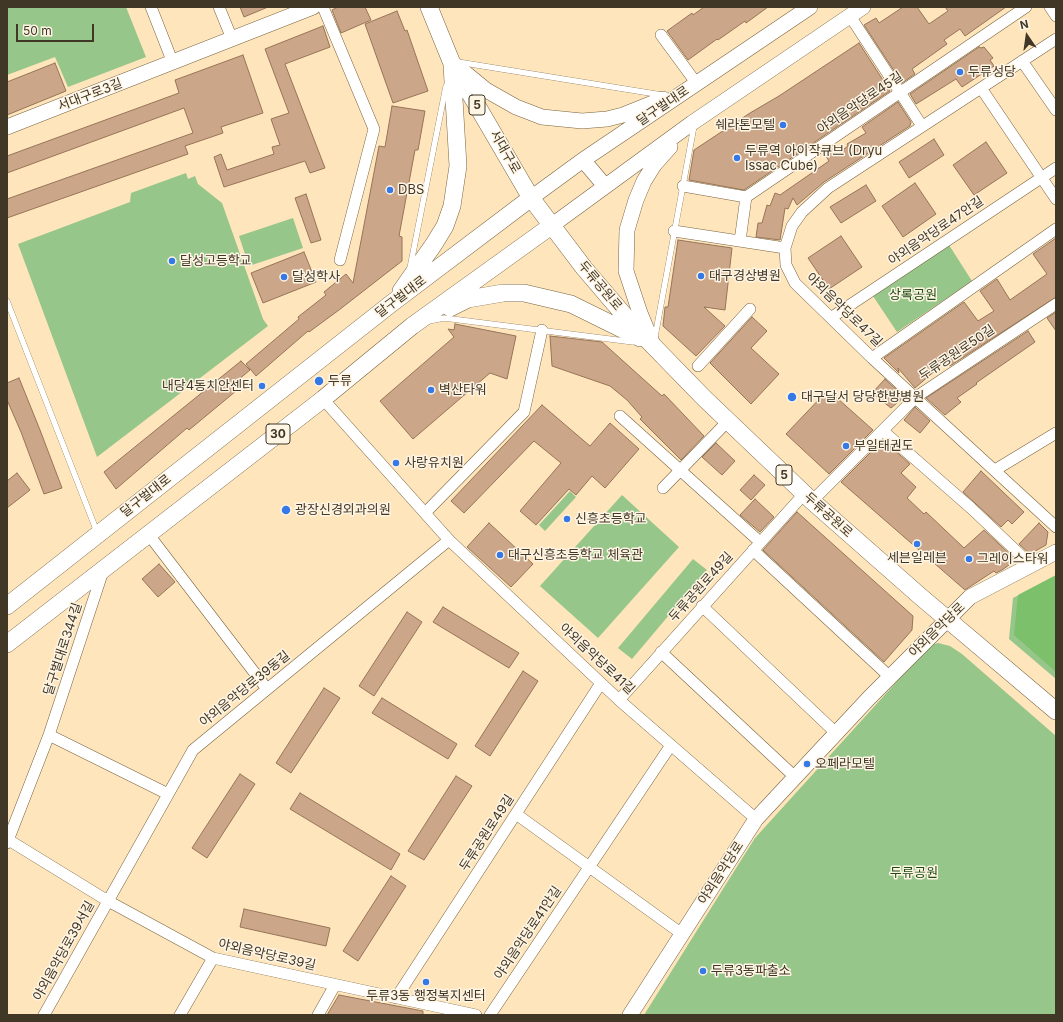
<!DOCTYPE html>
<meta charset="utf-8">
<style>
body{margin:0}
#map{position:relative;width:1063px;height:1022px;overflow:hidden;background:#fee5bc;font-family:Inter,sans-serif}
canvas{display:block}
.frame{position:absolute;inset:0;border:8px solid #413727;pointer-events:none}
.north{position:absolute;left:1007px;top:16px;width:40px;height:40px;-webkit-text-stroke:3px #fff5e4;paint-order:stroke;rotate:347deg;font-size:11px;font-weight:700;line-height:16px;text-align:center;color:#413727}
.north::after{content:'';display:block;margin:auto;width:14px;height:18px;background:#413727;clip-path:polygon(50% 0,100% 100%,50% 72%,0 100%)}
.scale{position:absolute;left:16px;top:24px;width:78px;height:18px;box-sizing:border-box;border:2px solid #413727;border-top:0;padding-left:5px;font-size:12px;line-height:14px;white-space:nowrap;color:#413727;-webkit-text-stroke:3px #fff5e4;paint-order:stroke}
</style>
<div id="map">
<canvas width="1063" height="1022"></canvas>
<div class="frame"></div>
<div class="north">N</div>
<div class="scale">50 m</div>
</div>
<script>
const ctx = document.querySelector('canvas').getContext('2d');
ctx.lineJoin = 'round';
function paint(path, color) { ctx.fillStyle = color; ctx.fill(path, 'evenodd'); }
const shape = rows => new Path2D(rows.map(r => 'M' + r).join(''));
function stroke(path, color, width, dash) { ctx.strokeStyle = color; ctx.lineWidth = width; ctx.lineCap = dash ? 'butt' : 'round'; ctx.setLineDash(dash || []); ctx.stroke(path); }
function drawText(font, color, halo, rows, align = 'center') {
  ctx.font = font + ' Inter,"Noto Sans KR",sans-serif'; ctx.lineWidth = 3; ctx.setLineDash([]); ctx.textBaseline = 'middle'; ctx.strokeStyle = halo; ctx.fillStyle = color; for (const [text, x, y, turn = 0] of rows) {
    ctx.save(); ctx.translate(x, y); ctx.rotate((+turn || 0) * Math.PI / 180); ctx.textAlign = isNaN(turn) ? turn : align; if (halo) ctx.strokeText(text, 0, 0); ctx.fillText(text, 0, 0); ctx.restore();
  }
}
const green = shape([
 [7,7,126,7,146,57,68,87,55,57,7,75],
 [186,173,188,179,195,176,198,184,222,203,263,319,268,326,97,457,18,244,130,202,131,193],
 [293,218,303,248,249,266,239,236],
 [949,245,972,281,897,332,873,296],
 [570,491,576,497,545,531,539,525],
 [622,495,679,547,598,638,540,586],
 [693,559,707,570,632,659,618,648],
 [1056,576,1056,679,1009,639,1013,598],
 [938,643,950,646,962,654,1056,736,1056,1015,644,1015,755,838,920,656,930,645]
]);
const forest = shape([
 [1056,575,1056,672,1014,635,1018,595]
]);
const building = shape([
 [240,7,268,7,244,17,240,7],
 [338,7,365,7,371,20,341,33,332,10,338,7],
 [704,7,768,7,746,23,745,21,718,40,717,39,688,60,667,31,692,13,693,15,704,7],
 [903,7,917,7,929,24,948,11,945,7,1006,7,965,36,960,29,944,40,947,44,912,69,915,74,902,83,864,25,876,18,879,23,903,7],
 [397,11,405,31,407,30,428,91,393,103,365,24,397,11],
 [323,26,330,47,285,64,325,168,310,173,305,161,224,187,214,157,221,154,227,170,274,154,272,147,280,145,271,119,289,113,265,49,323,26],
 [859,43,890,91,744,190,689,180,694,150,750,113,779,96,859,43],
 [979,47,981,48,984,47,993,58,990,60,994,66,962,87,956,79,916,104,910,94,979,47],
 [243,55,263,113,221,127,223,133,185,146,188,154,7,218,7,199,193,133,184,108,7,173,7,156,179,93,175,80,243,55],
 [55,63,66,91,7,115,7,82,55,63],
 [898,102,911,122,910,126,824,182,797,205,793,198,788,209,785,208,780,240,756,237,758,223,762,223,767,205,770,206,775,193,780,195,829,161,824,153,831,148,836,155,848,146,847,144,866,133,862,127,898,102],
 [392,106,425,111,418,150,415,150,399,236,402,237,402,261,339,310,309,332,308,331,256,376,246,364,299,319,298,317,326,295,324,292,346,274,353,283,379,146,385,147,392,106],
 [934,139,944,155,909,178,899,162,934,139],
 [986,142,1007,173,974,195,953,165,986,142],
 [915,183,936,214,903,237,882,206,915,183],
 [866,185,876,201,841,223,830,207,866,185],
 [306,194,321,240,311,243,295,198,306,194],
 [841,236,862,267,829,289,808,258,841,236],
 [1056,238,1056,297,950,366,945,362,915,388,898,368,899,373,884,358,964,302,978,321,994,311,980,291,997,279,1010,300,1047,274,1033,254,1056,238],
 [678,240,732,248,725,310,704,307,725,326,696,356,663,326,665,307,668,307,678,240],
 [304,252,316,282,263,303,251,273,304,252],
 [1056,312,1056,331,1047,318,1056,312],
 [752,317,767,331,751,348,779,374,751,404,710,363,752,317],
 [455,324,516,336,507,379,490,373,413,439,380,401,454,337,448,329,454,330,455,324],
 [1028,331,1035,342,976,383,977,384,957,398,961,402,945,415,926,398,1028,331],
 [550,336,602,342,662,396,664,394,704,436,681,460,640,419,642,417,627,400,610,386,552,366,550,336],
 [241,361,250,370,232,385,236,391,189,430,187,428,116,489,104,472,241,361],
 [19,378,40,430,62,488,44,494,21,432,7,400,7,383,19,378],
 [885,379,902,395,903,398,891,408,872,393,885,379],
 [828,390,873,430,829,474,786,434,828,390],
 [542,405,590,446,610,423,639,449,605,488,592,476,576,495,569,489,536,525,520,511,561,463,534,441,464,513,451,501,542,405],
 [915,407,930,421,920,433,904,420,915,407],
 [883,440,910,464,901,473,916,487,907,498,924,514,926,512,964,548,984,530,1016,560,1002,570,996,573,994,571,965,590,841,482,883,440],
 [716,443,735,461,722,475,702,457,716,443],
 [981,471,1024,512,1012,524,1008,520,1001,527,963,492,981,471],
 [17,473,30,490,7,508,7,481,17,473],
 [754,475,765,485,751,500,740,490,754,475],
 [755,499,774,517,760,532,740,515,755,499],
 [797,512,913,616,912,630,884,662,763,550,797,512],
 [489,523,533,564,511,587,467,547,489,523],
 [1039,523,1048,532,1046,545,1030,554,1019,544,1039,523],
 [159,564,175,582,158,597,142,579,159,564],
 [443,607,519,653,509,668,433,622,443,607],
 [407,612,422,622,374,696,359,686,407,612],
 [523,671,538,681,490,756,475,746,523,671],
 [324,688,340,698,291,773,276,763,324,688],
 [382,698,457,744,448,759,372,713,382,698],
 [240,774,255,784,207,858,192,848,240,774],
 [456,776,472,786,424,860,408,851,456,776],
 [300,793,400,854,391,870,290,809,300,793],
 [391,876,406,886,358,961,343,951,391,876],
 [244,909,330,928,326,946,240,927,244,909],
 [339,995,423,1011,423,1015,327,1015,339,995]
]);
const lane = shape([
 [458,62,662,95],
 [410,268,446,86],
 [7,301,97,532],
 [429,321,444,318,633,342],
 [655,337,694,126]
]);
const street = shape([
 [151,7,173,63],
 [219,7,232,39],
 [323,7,374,129,340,260],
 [1050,7,1056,16],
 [850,16,922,126],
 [661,35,697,84],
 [1056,39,828,188,802,212,792,226,785,248,786,265,795,283,872,358,1056,527],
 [1022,61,1056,110],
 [981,88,1056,199],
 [683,186,746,197],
 [674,231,785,248],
 [740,241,746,197,1026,7],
 [832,317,1056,168],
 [872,358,1056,229],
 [698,366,750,309],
 [323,399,449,540,619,700,756,819],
 [620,416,760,542],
 [883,431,971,508,1031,565],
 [995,470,1056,433],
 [663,488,728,421],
 [812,501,916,397,1056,304],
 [425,513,524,412,542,330],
 [149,535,267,689],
 [753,550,890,677],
 [702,606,836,733],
 [661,652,795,777],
 [619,700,804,494],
 [49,735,168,794],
 [516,814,682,934],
 [7,839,108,901,213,958,476,1015],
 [7,843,49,735,103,571],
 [396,998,601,683],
 [44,1015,193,750,449,540],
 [180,1015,213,958],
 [318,1015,335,985],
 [490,1015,671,745]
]);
const secondary = shape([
 [458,67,486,90,516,107,542,117,582,121,607,119,623,115,663,99],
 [7,127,313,7],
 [583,160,605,186],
 [531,198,583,160,810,7],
 [551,226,692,123,863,7],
 [652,342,640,313,626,271,627,230,636,200,644,181,654,165,670,147],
 [630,1015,756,819,869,698,970,597,1056,552]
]);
const primary = shape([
 [429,7,451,61,531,198,584,268,630,322,704,398,812,501,921,597,1056,711],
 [401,291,434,244,445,226,452,206,458,166,452,65],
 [450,308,468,299,503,293,524,293,571,304,640,338],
 [7,606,392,303,531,198],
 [7,644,323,399,412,326,551,226]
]);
const markers = [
 [960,72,4,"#3479e6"],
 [783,125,4,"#3479e6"],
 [737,158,4,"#3479e6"],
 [390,190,4,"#3479e6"],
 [172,261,4,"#3479e6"],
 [701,276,4,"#3479e6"],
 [284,277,4,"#3479e6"],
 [319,381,5,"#3479e6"],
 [262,386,4,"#3479e6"],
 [431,390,4,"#3479e6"],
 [792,397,5,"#3479e6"],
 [846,446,4,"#3479e6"],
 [396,463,4,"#3479e6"],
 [286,510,5,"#3479e6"],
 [567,519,4,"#3479e6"],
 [917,544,4,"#3479e6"],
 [500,555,4,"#3479e6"],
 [969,559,4,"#3479e6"],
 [807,764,4,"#3479e6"],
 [703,971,4,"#3479e6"],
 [426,982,4,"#3479e6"]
];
const shields = [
 [477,105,16],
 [278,434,24],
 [784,475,16]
];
const shieldNames = [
 ["5",477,105],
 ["30",278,434],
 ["5",784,475]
];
const poiNames = [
 ["두류성당",968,72],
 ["쉐라톤모텔",775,125,"right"],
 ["두류역 아이작큐브 (Dryu",745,151],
 ["Issac Cube)",745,166],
 ["DBS",398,190],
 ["달성고등학교",180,261],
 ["대구경상병원",709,276],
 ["달성학사",292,277],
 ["두류",328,381],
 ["내당4동치안센터",254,386,"right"],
 ["벽산타워",439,390],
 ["대구달서 당당한방병원",801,397],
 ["부일태권도",854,446],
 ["사랑유치원",404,463],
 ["광장신경외과의원",295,510],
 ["신흥초등학교",575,519],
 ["대구신흥초등학교 체육관",508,555],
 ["세븐일레븐",917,558,"center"],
 ["그레이스타워",977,559],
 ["오페라모텔",815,764],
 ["두류3동파출소",711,971],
 ["두류3동 행정복지센터",426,996,"center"]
];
const streetNames = [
 ["서대구로3길",90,95,-21],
 ["야외음악당로45길",860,103,-34],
 ["달구벌대로",663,106,-34],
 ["서대구로",505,152,60],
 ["야외음악당로47안길",936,231,-34],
 ["두류공원로",600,286,50],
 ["달구벌대로",401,297,-37],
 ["야외음악당로47길",844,310,44],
 ["두류공원로50길",957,353,-34],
 ["달구벌대로",146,496,-38],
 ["두류공원로",828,515,42],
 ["두류공원로49길",701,587,-48],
 ["야외음악당로",937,630,-44],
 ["달구벌대로344길",63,649,-72],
 ["야외음악당로41길",597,659,43],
 ["야외음악당로39동길",245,689,-39],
 ["두류공원로49길",487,833,-57],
 ["야외음악당로",721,873,-57],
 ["야외음악당로41안길",528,933,-56],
 ["야외음악당로39서길",64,951,-61],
 ["야외음악당로39길",267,955,13]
];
const parkNames = [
 ["상록공원",913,295],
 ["두류공원",914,873]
];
paint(green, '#96c68a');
paint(forest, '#7cc06b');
paint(building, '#cba689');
stroke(building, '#977458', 1);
stroke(lane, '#79633e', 6);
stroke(street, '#79633e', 12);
stroke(secondary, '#79633e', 16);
stroke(primary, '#79633e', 18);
stroke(lane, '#fff', 5.5);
stroke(street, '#fff', 11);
stroke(secondary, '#fff', 15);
stroke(primary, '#fff', 17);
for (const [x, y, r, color] of markers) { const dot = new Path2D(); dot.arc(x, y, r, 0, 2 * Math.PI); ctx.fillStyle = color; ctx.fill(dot); stroke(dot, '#fff5e4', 1.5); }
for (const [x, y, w] of shields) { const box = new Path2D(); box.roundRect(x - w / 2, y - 10, w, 20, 3); ctx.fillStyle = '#fff5e4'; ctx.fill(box); stroke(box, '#413727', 1); }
drawText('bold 12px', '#413727', null, shieldNames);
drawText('13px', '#413727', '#fff5e4', poiNames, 'left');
drawText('13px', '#413727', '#fff5e4', streetNames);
drawText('13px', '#1f4b12', '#fff5e4', parkNames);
</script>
